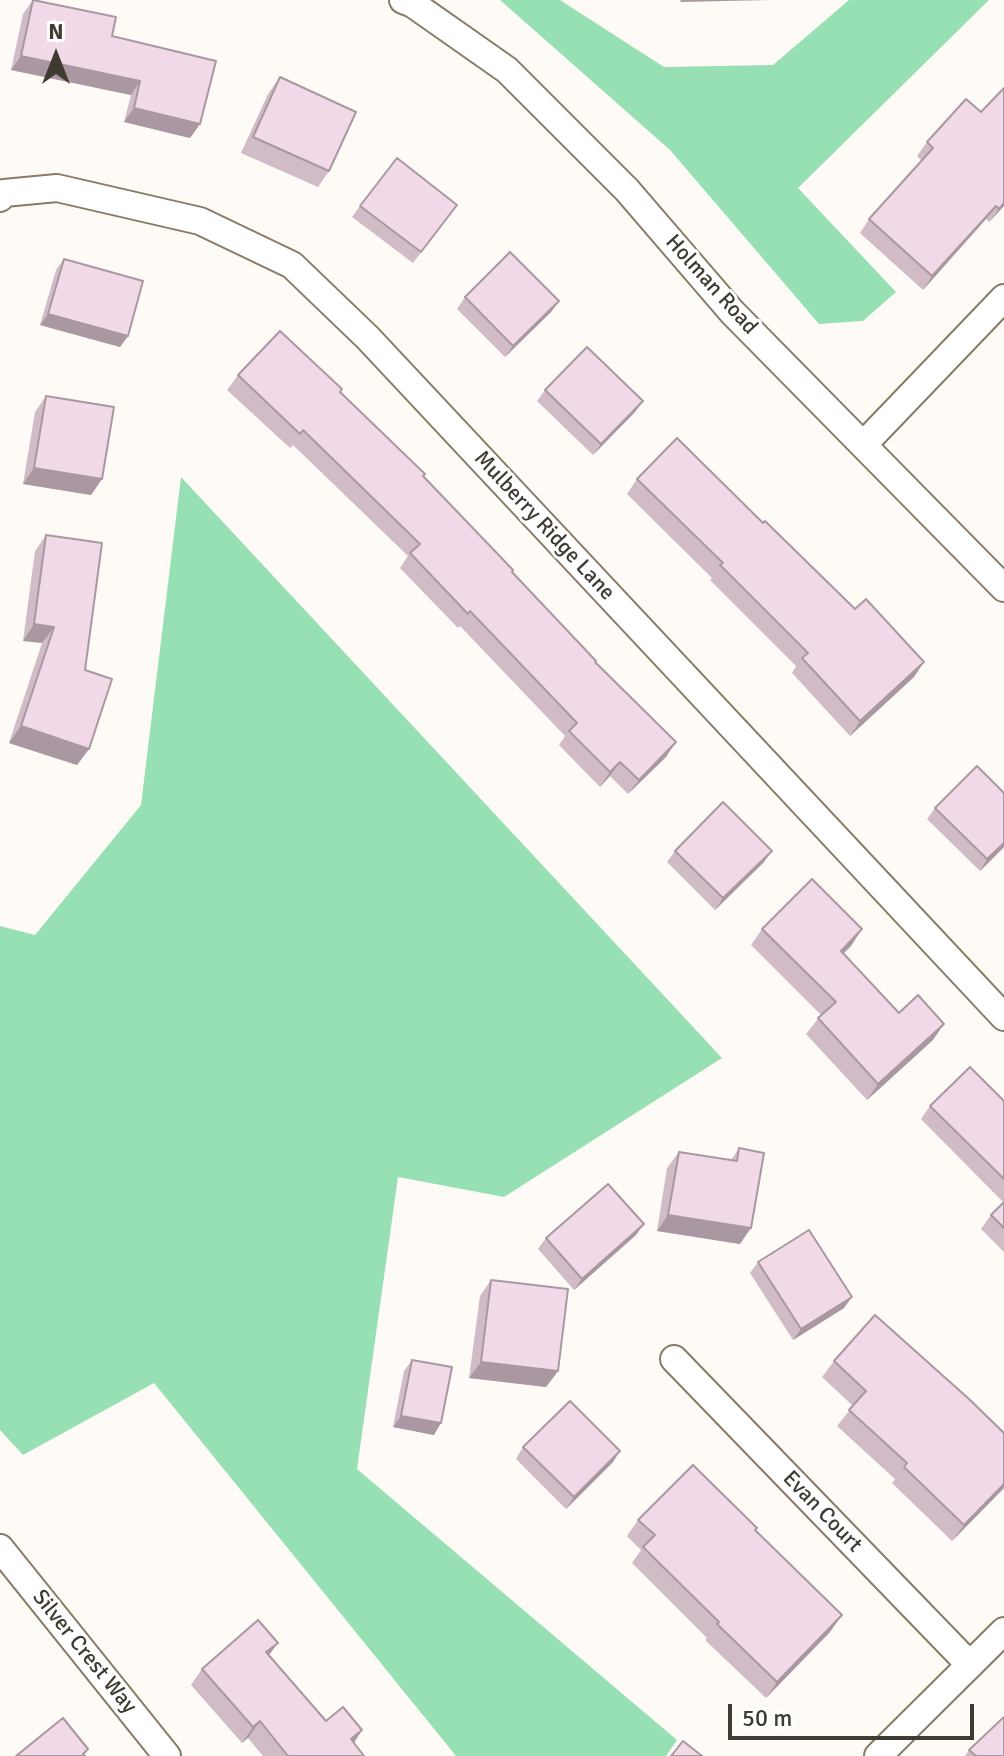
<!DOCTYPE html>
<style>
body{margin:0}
#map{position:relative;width:1004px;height:1756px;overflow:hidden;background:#fefbf7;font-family:Signika,sans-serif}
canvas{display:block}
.north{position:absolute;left:16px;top:16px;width:80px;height:80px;-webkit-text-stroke:6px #fff;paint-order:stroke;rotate:0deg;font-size:22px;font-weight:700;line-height:32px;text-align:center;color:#403b32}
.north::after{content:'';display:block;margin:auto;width:28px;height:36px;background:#403b32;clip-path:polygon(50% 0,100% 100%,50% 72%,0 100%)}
.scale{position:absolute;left:728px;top:1704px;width:246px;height:36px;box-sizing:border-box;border:4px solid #403b32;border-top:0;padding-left:10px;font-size:24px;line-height:28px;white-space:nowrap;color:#403b32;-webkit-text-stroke:6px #fff;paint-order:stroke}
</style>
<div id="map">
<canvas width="1004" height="1756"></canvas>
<div class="north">N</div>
<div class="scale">50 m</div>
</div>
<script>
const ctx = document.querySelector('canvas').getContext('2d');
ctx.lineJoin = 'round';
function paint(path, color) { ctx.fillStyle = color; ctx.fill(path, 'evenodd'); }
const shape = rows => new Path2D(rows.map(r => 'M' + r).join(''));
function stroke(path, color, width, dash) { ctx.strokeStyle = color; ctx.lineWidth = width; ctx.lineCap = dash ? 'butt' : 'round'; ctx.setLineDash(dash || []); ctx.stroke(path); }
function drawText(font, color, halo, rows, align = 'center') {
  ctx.font = font + ' Signika,sans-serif'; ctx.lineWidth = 6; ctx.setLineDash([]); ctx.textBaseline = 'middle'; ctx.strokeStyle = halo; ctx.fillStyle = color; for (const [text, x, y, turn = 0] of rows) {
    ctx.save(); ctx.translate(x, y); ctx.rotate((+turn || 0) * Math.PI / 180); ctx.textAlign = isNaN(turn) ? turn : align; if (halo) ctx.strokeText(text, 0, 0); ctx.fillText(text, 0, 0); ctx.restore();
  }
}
const green = shape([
 [500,0,560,0,664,67,773,65,849,0,989,0,798,188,896,292,863,321,819,324,670,150],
 [181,477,722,1058,504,1197,398,1177,357,1469,677,1740,666,1756,456,1756,154,1383,23,1455,0,1430,0,926,35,935,141,805]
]);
const minor = shape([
 [403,0,413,4,507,70,627,190,732,312,1004,588],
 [0,198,4,193,57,188,200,221,292,265,368,338,1004,1017],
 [864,444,1004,298],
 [674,1359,970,1665],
 [0,1548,167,1756],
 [878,1756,1004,1631]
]);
const wall = shape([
 [33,0,112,36,200,124,190,138,124,122,131,95,11,70,23,14],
 [280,77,329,171,318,187,241,153,268,94],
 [927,142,1004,206,989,222,986,219,923,290,860,233,869,219,922,161,917,156],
 [457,205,413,263,352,217,360,206],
 [64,259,128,336,120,347,40,325,56,270],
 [465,297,559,301,551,312,505,357,457,309],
 [238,375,340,392,424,476,595,662,666,757,628,794,610,776,600,787,559,745,565,736,460,626,458,628,400,568,408,556,293,445,290,448,227,390],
 [545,390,643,401,635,412,593,455,537,401],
 [46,396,102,479,91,495,23,484,35,412],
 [637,479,914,677,850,736,792,673,796,666,710,580,712,578,627,494],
 [46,535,85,670,89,749,77,765,9,743,42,643,23,641,35,551],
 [935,808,1004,847,980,871,927,819],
 [675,851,764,862,715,910,667,862],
 [762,929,851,946,843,953,899,1013,933,1040,867,1100,806,1034,821,1015,751,945],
 [1004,1101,1004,1252,981,1229,991,1215,1004,1203,921,1119,930,1106],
 [739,1148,740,1244,657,1231,667,1168,679,1152,731,1160],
 [636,1235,574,1290,538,1249,546,1238],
 [758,1262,844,1308,793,1340,750,1273],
 [491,1280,558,1371,546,1387,469,1378,480,1296],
 [412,1360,434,1435,393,1427,404,1371],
 [834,1361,1004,1433,1004,1488,952,1541,892,1483,895,1479,837,1426,853,1406,822,1377],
 [523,1447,613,1462,566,1509,516,1459],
 [638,1520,755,1531,830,1632,766,1698,705,1640,707,1638,632,1563,641,1550,627,1536],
 [269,1656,326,1721,362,1730,354,1743,364,1756,263,1756,248,1738,242,1743,191,1685,202,1669],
 [969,1750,1004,1756,965,1756]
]);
const shadedWall = shape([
 [681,0,771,0,680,2],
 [21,56,140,81,131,95,11,70],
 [134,108,200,124,190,138,124,122],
 [1004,203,1004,206,989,222,999,209],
 [996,206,986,219,923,290,932,276],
 [559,301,551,312,505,357,513,346],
 [48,314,128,336,120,347,40,325],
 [643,401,635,412,593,455,601,444],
 [34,468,102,479,91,495,23,484],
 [34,624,54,627,42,643,23,641],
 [924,662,914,677,850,736,860,721],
 [21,726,89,749,77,765,9,743],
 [676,742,666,757,628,794,639,780],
 [620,762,610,776,600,787,610,772],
 [1004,843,1004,847,980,871,987,859],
 [772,851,764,862,715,910,723,898],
 [862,929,851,946,830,967,841,951],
 [944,1024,933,1040,867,1100,878,1084],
 [668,1215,751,1228,740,1244,657,1231],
 [644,1224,636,1235,574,1290,582,1279],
 [852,1297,844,1308,793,1340,801,1329],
 [481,1362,558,1371,546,1387,469,1378],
 [401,1416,441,1423,434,1435,393,1427],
 [620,1451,613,1462,566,1509,574,1497],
 [1004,1484,1004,1488,952,1541,964,1525],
 [842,1615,830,1632,766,1698,777,1682],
 [278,1643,266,1659,266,1652],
 [260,1721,248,1738,242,1743,253,1727],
 [362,1730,351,1747,351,1739]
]);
const building = shape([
 [33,0,116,17,112,36,216,61,200,124,134,108,140,81,21,56,33,0],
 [280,77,356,112,329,171,253,137,280,77],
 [1004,88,1004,203,999,209,996,206,932,276,869,219,933,148,927,142,966,99,981,112,1004,88],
 [397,158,457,205,421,252,360,206,397,158],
 [510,252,559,301,513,346,465,297,510,252],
 [64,259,143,281,128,336,48,314,64,259],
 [280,331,342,389,340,392,425,474,423,476,513,570,512,572,596,661,595,662,676,742,639,780,620,762,610,772,569,731,577,723,470,611,468,614,410,553,420,544,303,430,300,434,238,375,280,331],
 [587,347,643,401,601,444,545,390,587,347],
 [46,396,114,407,102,479,34,468,46,396],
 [677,438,763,523,765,521,855,609,866,599,924,662,860,721,802,658,808,653,720,565,723,563,637,479,677,438],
 [46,535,102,543,85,670,112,679,89,749,21,726,54,627,34,624,46,535],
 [977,766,1004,793,1004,843,987,859,935,808,977,766],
 [723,802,772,851,723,898,675,851,723,802],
 [812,879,862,929,841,951,899,1013,918,995,944,1024,878,1084,818,1018,836,1002,762,929,812,879],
 [970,1067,1004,1101,1004,1179,930,1106,970,1067],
 [739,1148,764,1153,751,1228,668,1215,679,1152,737,1161,739,1148],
 [608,1184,644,1224,582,1279,546,1238,608,1184],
 [1004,1202,1004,1228,991,1215,1004,1202],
 [809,1230,852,1297,801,1329,758,1262,809,1230],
 [491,1280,568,1289,558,1371,481,1362,491,1280],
 [875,1315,969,1399,1004,1433,1004,1484,964,1525,904,1467,907,1463,849,1410,866,1391,834,1361,875,1315],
 [412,1360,452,1367,441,1423,401,1416,412,1360],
 [570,1401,620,1451,574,1497,523,1447,570,1401],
 [693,1465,757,1528,755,1530,842,1615,777,1682,717,1624,719,1622,643,1547,655,1535,638,1520,693,1465],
 [258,1620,278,1643,266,1652,326,1721,343,1707,362,1730,351,1739,364,1756,288,1756,260,1721,253,1727,202,1669,258,1620],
 [1004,1717,1004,1756,976,1756,969,1750,1004,1717],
 [63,1718,88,1749,83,1754,85,1756,16,1756,63,1718],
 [683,1741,702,1756,671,1756,683,1741]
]);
const streetNames = [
 ["Holman Road",711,285,48],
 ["Mulberry Ridge Lane",544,526,47],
 ["Evan Court",822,1512,46],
 ["Silver Crest Way",84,1652,51]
];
paint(green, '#97e0b3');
stroke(minor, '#897b67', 30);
stroke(minor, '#fff', 26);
paint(wall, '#d0bbc7');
paint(shadedWall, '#a998a2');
paint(building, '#f2d9e7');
stroke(building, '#a998a2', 2);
drawText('22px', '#403b32', '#fff', streetNames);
</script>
